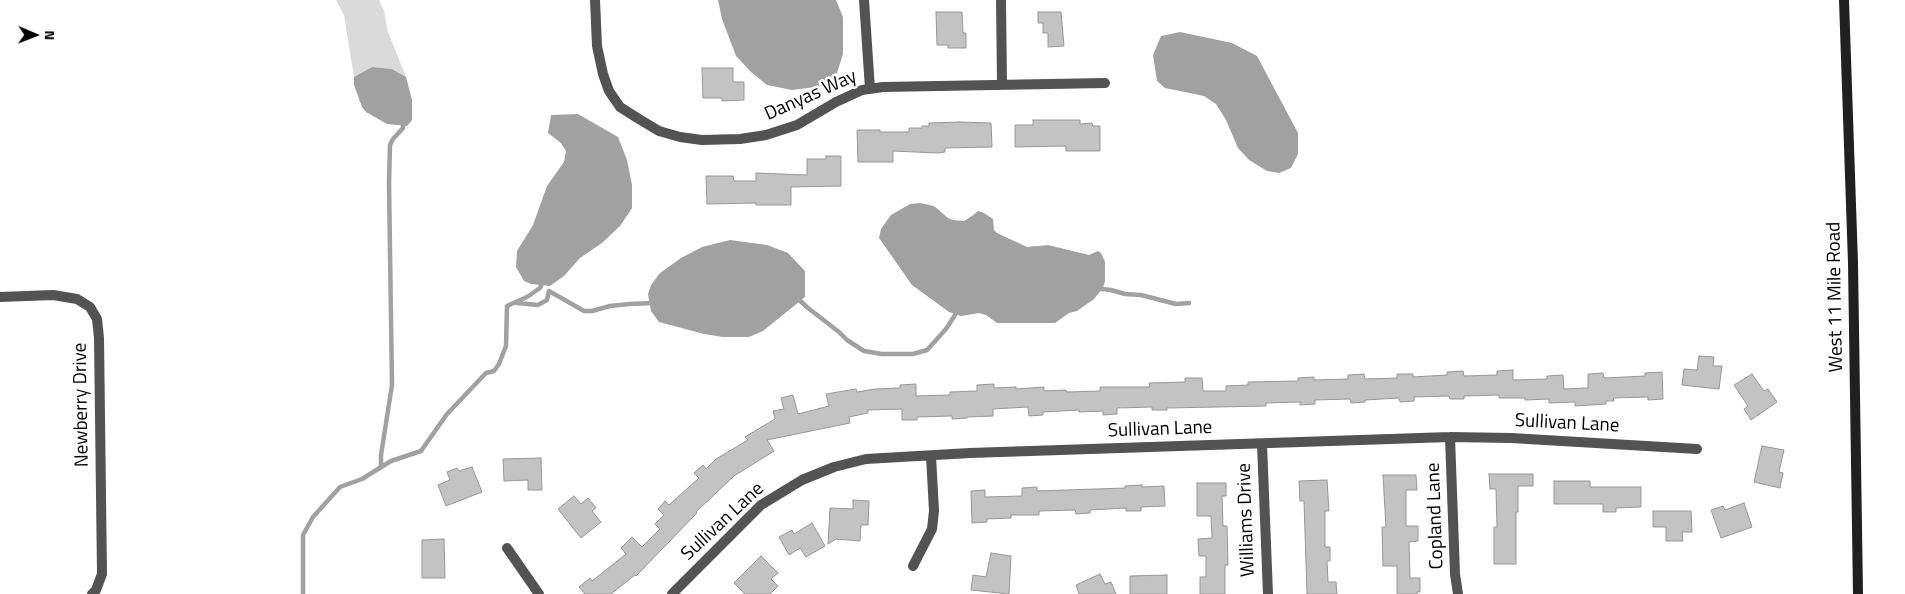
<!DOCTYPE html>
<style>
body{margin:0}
#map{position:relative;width:1905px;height:594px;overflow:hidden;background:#fff;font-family:"Titillium Web",sans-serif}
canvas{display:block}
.north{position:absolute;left:10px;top:10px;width:50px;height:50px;-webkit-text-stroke:4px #fff;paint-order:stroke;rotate:91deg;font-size:14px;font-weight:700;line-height:20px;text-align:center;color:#000}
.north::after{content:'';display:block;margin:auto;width:18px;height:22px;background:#000;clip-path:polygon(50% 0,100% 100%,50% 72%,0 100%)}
</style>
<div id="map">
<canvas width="1905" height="594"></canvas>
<div class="north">N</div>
</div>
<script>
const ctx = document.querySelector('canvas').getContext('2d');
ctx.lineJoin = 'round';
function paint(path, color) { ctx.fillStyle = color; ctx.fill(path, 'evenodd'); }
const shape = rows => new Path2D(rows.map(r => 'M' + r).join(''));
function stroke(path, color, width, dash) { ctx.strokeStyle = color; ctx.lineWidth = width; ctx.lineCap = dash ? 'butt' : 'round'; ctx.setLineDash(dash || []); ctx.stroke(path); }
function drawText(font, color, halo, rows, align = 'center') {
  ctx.font = font + ' "Titillium Web",sans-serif'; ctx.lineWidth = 5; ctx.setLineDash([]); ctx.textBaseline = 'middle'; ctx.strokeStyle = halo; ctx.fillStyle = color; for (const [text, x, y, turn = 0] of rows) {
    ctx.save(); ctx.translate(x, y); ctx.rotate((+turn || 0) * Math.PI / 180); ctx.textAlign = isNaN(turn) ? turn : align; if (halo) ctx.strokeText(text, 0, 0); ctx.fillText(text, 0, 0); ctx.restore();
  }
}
const green = shape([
 [336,0,379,0,384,11,388,32,406,77,392,69,372,67,354,77,344,15]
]);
const water = shape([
 [718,0,836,0,843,17,843,54,835,79,816,87,792,90,767,85,751,72,736,56,722,19],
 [1180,32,1232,43,1257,56,1298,133,1298,154,1291,168,1279,173,1267,171,1249,160,1238,148,1226,120,1216,104,1204,96,1165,88,1157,81,1153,55,1161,36],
 [372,67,392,69,406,77,412,100,412,120,407,126,387,124,366,112,362,107,354,85,354,77],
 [578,114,618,137,627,160,632,185,632,208,620,226,602,243,580,258,564,276,550,286,531,284,524,281,516,267,517,251,533,225,547,186,564,162,566,151,561,143,548,133,551,115],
 [920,203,934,206,948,218,953,220,964,221,972,216,978,211,984,213,993,219,994,230,997,233,1027,247,1048,245,1089,255,1098,251,1101,253,1105,262,1105,281,1103,288,1094,299,1077,311,1069,313,1055,323,997,323,986,315,979,313,961,316,949,312,912,285,879,238,881,229,891,215,910,204],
 [730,240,767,245,788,253,805,271,805,297,763,331,749,337,723,337,704,334,659,322,651,311,648,294,651,285,660,273,681,258,702,247]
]);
const stream = shape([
 [1102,289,1111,290,1125,294,1141,295,1176,304,1189,303],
 [796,297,808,308,839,332,847,340,864,351,882,354,913,354,927,350,946,329,955,315],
 [517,303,538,305,547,300,549,291,584,311,592,311,610,306,629,304,654,303],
 [381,466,381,455,392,385,389,183,390,145,393,139,403,128,403,125],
 [303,594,303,535,313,517,340,487,362,479,391,461,421,451,447,414,486,373,494,371,499,364,506,346,507,306,527,297,540,288,543,281]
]);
const building = shape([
 [936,12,962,12,963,33,966,33,966,48,948,48,948,45,937,45,936,12],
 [1038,12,1061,12,1064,46,1048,47,1048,33,1043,33,1043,23,1038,23,1038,12],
 [702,68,733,68,733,82,744,82,744,100,722,101,722,98,703,98,702,68],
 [1033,120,1080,120,1080,124,1092,123,1093,126,1100,126,1100,151,1066,151,1066,146,1015,147,1015,125,1033,125,1033,120],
 [959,122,991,123,992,147,945,148,945,152,937,153,893,151,893,162,858,162,857,130,880,130,880,132,909,132,909,128,922,128,922,126,929,126,929,123,959,122],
 [826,156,841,156,841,186,791,187,791,205,756,205,756,203,707,204,706,176,733,176,734,181,756,181,756,173,807,175,807,159,826,159,826,156],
 [1699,356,1714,357,1713,366,1722,366,1719,389,1682,385,1684,369,1697,370,1699,356],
 [1513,370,1513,380,1547,379,1547,376,1563,375,1564,389,1588,388,1588,374,1603,373,1604,378,1645,376,1645,373,1662,372,1663,399,1648,400,1648,397,1613,398,1614,401,1606,401,1606,404,1575,406,1575,402,1549,403,1549,399,1525,400,1525,398,1499,398,1499,395,1464,396,1464,399,1450,399,1449,396,1414,397,1414,401,1400,402,1399,398,1365,400,1365,402,1351,403,1350,399,1315,400,1315,404,1300,405,1300,402,1266,403,1266,406,1167,408,1167,410,1152,410,1152,407,1117,408,1117,414,1103,415,1103,411,1079,412,1079,410,1043,412,1043,415,1029,416,1028,407,993,409,993,416,967,417,967,418,952,419,952,416,917,417,917,420,902,420,902,409,868,410,868,413,849,417,850,423,767,440,774,451,734,476,696,512,697,513,636,576,635,575,611,594,585,594,579,587,590,578,592,581,626,554,621,548,632,537,642,547,660,529,655,524,664,515,658,509,665,501,669,505,699,478,694,473,703,465,706,469,716,459,748,440,745,437,775,419,773,411,784,409,781,398,793,395,798,414,829,406,826,394,856,389,857,392,875,389,900,388,900,385,916,384,916,396,950,395,950,392,977,391,977,385,994,384,994,388,1016,387,1016,389,1044,387,1044,391,1066,390,1067,392,1100,391,1100,387,1150,387,1149,383,1185,382,1185,378,1202,378,1203,391,1226,391,1226,386,1248,385,1248,382,1298,381,1298,378,1314,377,1314,380,1348,379,1348,375,1364,374,1365,379,1397,378,1397,374,1413,374,1413,377,1447,375,1447,372,1463,371,1464,376,1497,375,1497,371,1513,370],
 [1752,374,1764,391,1768,389,1777,402,1751,420,1744,409,1748,406,1734,385,1752,374],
 [1762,446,1784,450,1779,472,1783,473,1780,488,1754,482,1762,446],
 [541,458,542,490,528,490,528,480,504,481,503,459,541,458],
 [472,467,482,492,446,506,438,485,450,480,447,472,457,468,459,471,472,467],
 [1489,474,1533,474,1533,486,1518,486,1518,512,1516,512,1516,564,1494,564,1494,527,1497,527,1496,489,1490,489,1489,474],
 [1383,475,1416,475,1417,490,1406,490,1406,526,1418,526,1418,541,1409,542,1410,578,1420,578,1420,592,1417,592,1417,594,1397,594,1397,566,1383,566,1382,527,1386,527,1383,475],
 [1327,480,1329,511,1325,511,1325,547,1330,547,1330,561,1327,561,1328,582,1336,582,1337,594,1307,594,1304,501,1300,501,1299,481,1327,480],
 [1554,481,1590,481,1590,487,1641,487,1641,507,1616,508,1616,512,1603,512,1603,504,1554,504,1554,481],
 [1197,483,1226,483,1226,496,1222,496,1223,526,1227,526,1228,565,1225,565,1225,594,1200,594,1200,577,1206,577,1206,556,1199,556,1198,539,1212,538,1211,516,1197,516,1197,483],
 [1142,485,1142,487,1164,486,1165,506,1141,507,1141,511,1126,511,1126,508,1090,510,1090,513,1076,514,1075,510,1039,511,1039,515,1011,515,1011,518,987,519,987,522,972,523,971,491,985,490,985,497,1022,496,1022,488,1037,487,1037,491,1125,488,1125,486,1142,485],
 [574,496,581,504,588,498,596,508,592,511,601,522,581,538,558,509,574,496],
 [853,500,869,501,868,525,861,525,860,541,836,539,828,544,830,508,853,509,853,500],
 [1744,503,1752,527,1721,538,1711,510,1723,506,1725,510,1744,503],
 [1653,511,1691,511,1692,532,1682,532,1683,541,1666,541,1666,527,1653,527,1653,511],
 [812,523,825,546,806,557,800,548,789,555,779,537,792,530,794,534,812,523],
 [444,539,445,578,422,578,422,540,444,539],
 [991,553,1011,556,1009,594,971,590,973,575,986,577,991,553],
 [761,556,778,573,771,579,778,586,770,594,745,594,734,583,761,556],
 [1100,574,1105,584,1111,582,1116,594,1079,594,1076,585,1100,574],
 [1167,575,1167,594,1130,594,1130,576,1167,575]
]);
const street = shape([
 [595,0,597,46,603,74,609,91,620,107,639,119,659,131,680,137,702,140,740,139,766,135,797,125,836,102,862,90,883,87,1105,83],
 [864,0,870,89],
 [1001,0,1002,84],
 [0,297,53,295,77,299,90,307,97,319,99,338,102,574,96,590,92,594],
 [1450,437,1455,574,1458,594],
 [1262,444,1268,594],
 [507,548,539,594],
 [913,566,932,529,934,511,931,456],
 [672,594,761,505,802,480,834,467,866,459,970,453,1450,437,1511,438,1697,449]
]);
const secondary = shape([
 [1844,0,1853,263,1858,594]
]);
const streetNames = [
 ["Danyas Way",811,96,-24],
 ["West 11 Mile Road",1836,297,-91],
 ["Newberry Drive",82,405,-91],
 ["Sullivan Lane",1567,424,3],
 ["Sullivan Lane",1160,430,-2],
 ["Copland Lane",1436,516,-92],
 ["Williams Drive",1247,520,-92],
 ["Sullivan Lane",723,522,-43]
];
paint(green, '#dadada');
paint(water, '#a1a1a1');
stroke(stream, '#a1a1a1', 4.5);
paint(building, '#c3c3c3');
stroke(building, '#979797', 1);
stroke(street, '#535353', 10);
stroke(secondary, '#202020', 10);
drawText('19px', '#000', '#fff', streetNames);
</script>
